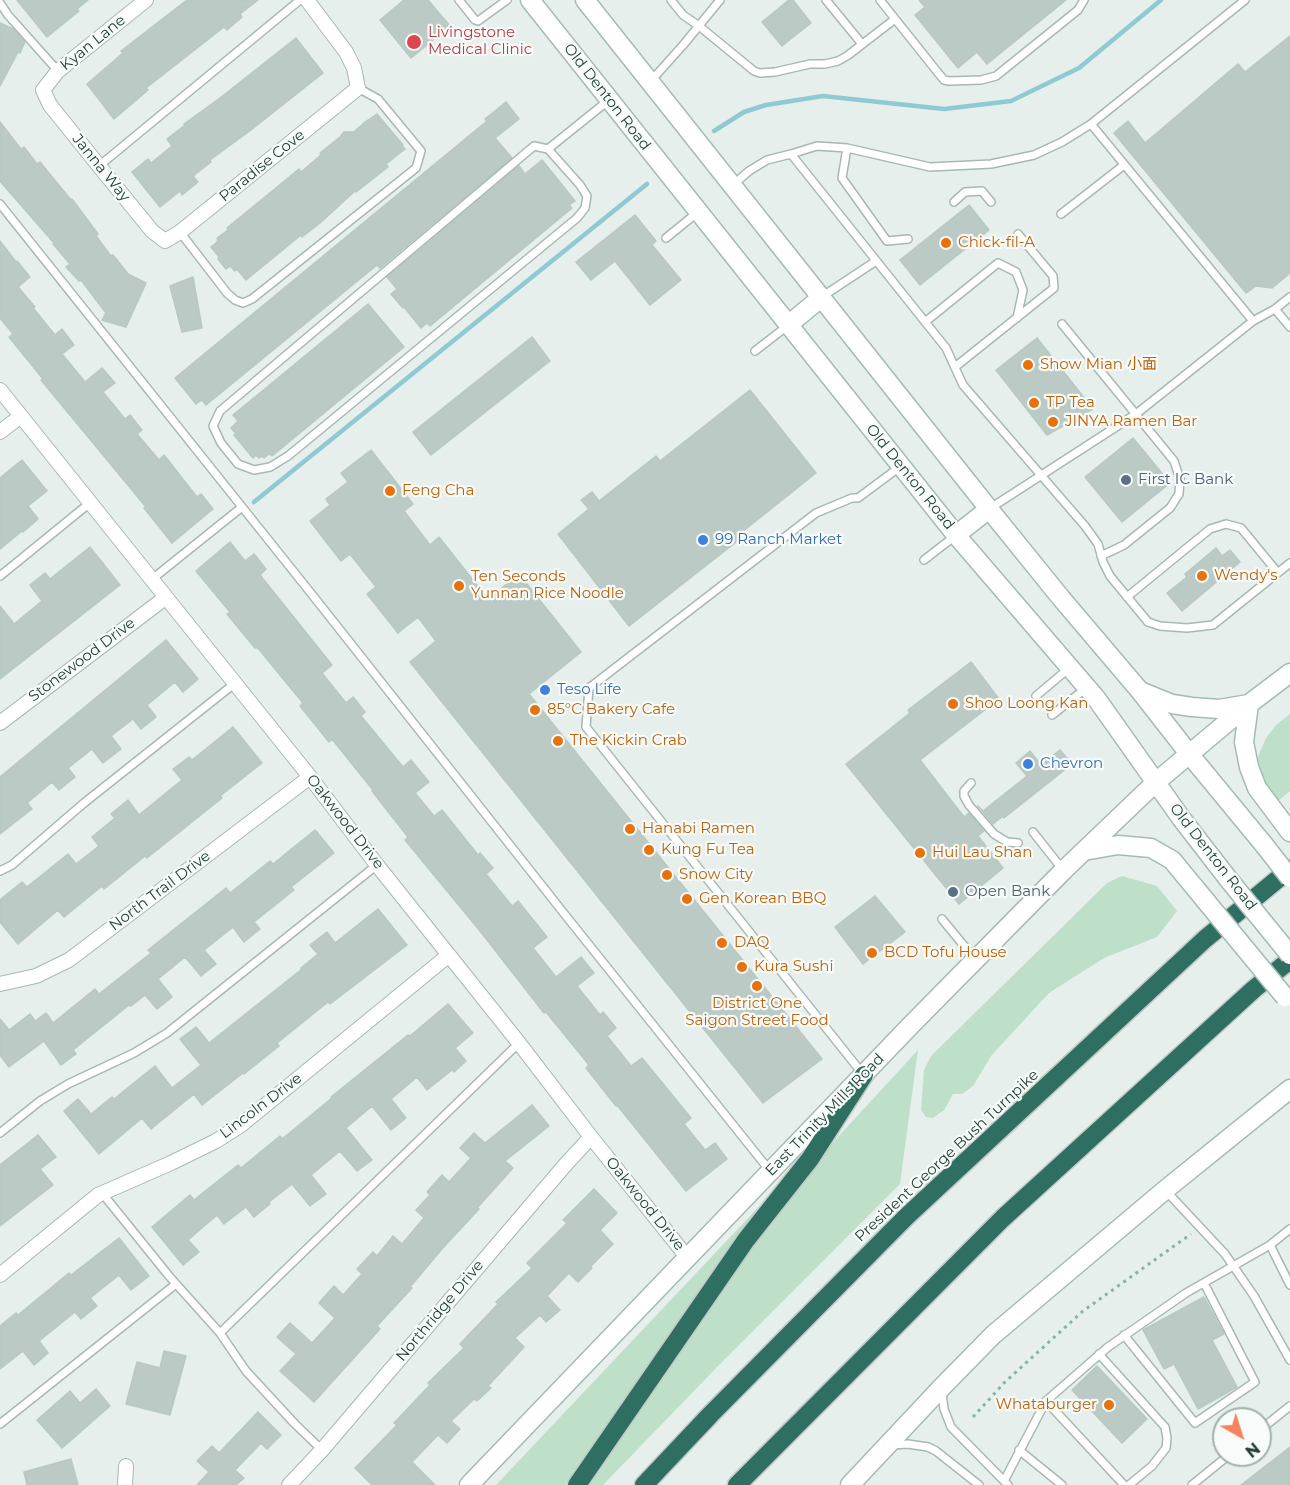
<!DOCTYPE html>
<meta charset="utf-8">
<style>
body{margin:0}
#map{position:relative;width:1290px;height:1485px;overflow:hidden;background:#e6efeb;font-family:Montserrat,sans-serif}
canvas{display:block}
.north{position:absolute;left:1212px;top:1407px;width:60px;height:60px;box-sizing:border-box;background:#f7fbf9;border:2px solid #a3b1ad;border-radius:50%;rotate:141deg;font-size:16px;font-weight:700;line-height:24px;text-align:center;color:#24423a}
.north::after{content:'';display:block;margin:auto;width:21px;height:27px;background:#f4845f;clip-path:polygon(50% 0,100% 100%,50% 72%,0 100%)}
</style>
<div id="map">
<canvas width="1290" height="1485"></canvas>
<div class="north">N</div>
</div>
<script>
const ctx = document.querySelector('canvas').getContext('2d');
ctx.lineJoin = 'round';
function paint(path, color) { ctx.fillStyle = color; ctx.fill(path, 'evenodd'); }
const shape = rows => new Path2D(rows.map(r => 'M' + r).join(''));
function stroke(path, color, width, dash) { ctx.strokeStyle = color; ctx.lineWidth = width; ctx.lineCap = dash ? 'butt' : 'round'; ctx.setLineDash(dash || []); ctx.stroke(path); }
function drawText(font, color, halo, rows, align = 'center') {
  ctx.font = font + ' Montserrat,"Noto Sans SC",sans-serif'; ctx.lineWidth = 4.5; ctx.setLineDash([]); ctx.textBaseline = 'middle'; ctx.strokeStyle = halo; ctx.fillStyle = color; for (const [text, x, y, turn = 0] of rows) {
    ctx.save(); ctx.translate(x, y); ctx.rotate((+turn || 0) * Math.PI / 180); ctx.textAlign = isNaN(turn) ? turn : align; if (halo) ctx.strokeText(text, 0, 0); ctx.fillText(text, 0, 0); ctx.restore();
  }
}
const green = shape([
 [1290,714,1290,791,1278,801,1264,782,1257,759,1266,738,1276,725],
 [1122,876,1157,886,1177,911,1157,937,1104,958,1049,993,991,1056,973,1086,962,1094,953,1094,944,1110,933,1118,926,1117,921,1110,924,1070,931,1056,1107,883],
 [918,1050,900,1184,720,1364,603,1485,586,1485,758,1237,837,1138],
 [769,1196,670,1333,565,1485,496,1485]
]);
const stream = shape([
 [714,131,744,112,766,105,823,96,944,109,1011,101,1079,68,1161,0],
 [254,502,647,184]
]);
const building = shape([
 [17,0,88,0,77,9,79,11,47,37,17,0],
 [187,0,258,0,240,14,242,17,227,30,224,27,146,88,148,90,114,119,87,84,123,53,121,51,187,0],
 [404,0,428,0,450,26,411,58,380,20,404,0],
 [789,0,793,0,811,23,782,46,762,22,789,0],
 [919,0,1066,0,987,64,977,52,958,68,915,15,925,7,919,0],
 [0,23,13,29,25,42,20,53,18,52,0,86,0,23],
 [1290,36,1290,273,1272,288,1256,286,1246,293,1114,133,1128,121,1145,143,1238,64,1245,72,1290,36],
 [296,38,323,73,251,130,210,160,211,162,193,176,198,182,182,195,180,191,160,207,132,172,148,159,151,163,172,146,167,139,185,125,184,124,220,98,296,38],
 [506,102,519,119,495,138,512,158,380,268,377,265,206,405,202,400,196,404,175,378,487,121,485,119,506,102],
 [377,114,403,145,402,146,405,149,386,164,388,167,356,192,355,191,320,223,302,237,301,235,246,280,237,269,235,271,230,266,226,269,218,259,219,257,211,247,216,243,218,240,217,238,228,230,227,228,299,169,301,172,321,155,320,153,340,137,344,132,354,132,365,122,377,114],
 [0,122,21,149,24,147,37,164,40,162,71,200,72,199,98,234,96,236,111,256,113,255,128,274,146,283,126,327,102,320,106,313,81,280,79,281,66,267,70,264,53,244,54,243,0,181,0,122],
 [542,160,575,201,569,205,572,208,430,326,427,323,421,328,404,307,403,308,391,294,397,289,387,277,519,166,525,174,542,160],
 [969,205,989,230,920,285,900,260,969,205],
 [635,215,656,241,652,245,681,280,650,305,615,261,591,280,576,262,635,215],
 [0,241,16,262,17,261,30,277,18,287,35,307,33,308,55,335,62,329,74,345,62,354,85,382,102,368,115,383,103,392,125,419,130,415,142,430,137,434,159,460,164,455,197,497,201,494,213,509,172,543,144,508,146,507,41,380,43,379,9,337,13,334,0,318,0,241],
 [193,277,202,328,182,332,170,286,193,277],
 [368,304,404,347,272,456,269,454,264,458,262,456,259,458,256,455,253,458,234,435,236,434,231,428,238,421,233,415,368,304],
 [532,337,550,361,431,455,413,432,532,337],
 [1037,338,1093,409,1047,435,996,370,1037,338],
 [750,390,816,473,737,536,740,539,629,626,558,534,589,509,581,500,592,492,599,501,656,456,660,461,750,390],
 [1133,438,1170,483,1122,522,1085,477,1133,438],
 [371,450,413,504,404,511,430,545,439,537,488,599,519,574,581,652,529,694,822,1059,763,1103,410,662,436,641,418,617,398,633,367,594,376,587,350,554,341,561,310,521,330,505,326,499,348,482,341,473,371,450],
 [22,460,47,491,28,506,38,519,23,532,22,531,0,549,0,478,22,460],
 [230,542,245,561,254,554,266,569,260,575,332,665,322,673,346,703,353,697,365,712,361,716,403,767,411,760,429,782,415,793,434,816,442,810,478,855,480,853,493,868,486,874,512,906,518,901,547,937,533,948,556,977,581,957,594,973,577,986,600,1015,603,1012,616,1028,607,1036,631,1066,642,1058,691,1118,684,1124,705,1150,715,1143,727,1159,686,1191,617,1105,616,1106,586,1068,589,1065,546,1012,544,1013,480,931,405,840,408,837,372,791,373,790,332,739,329,742,300,706,303,703,257,647,255,648,227,614,230,612,196,571,230,542],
 [90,547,120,585,0,679,0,606,14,624,42,601,30,585,45,573,50,579,90,547],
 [1216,548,1222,556,1230,550,1240,562,1182,611,1167,593,1187,577,1185,574,1216,548],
 [166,640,198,679,183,692,175,682,147,705,156,717,141,729,133,719,111,736,121,749,103,763,92,749,68,768,75,777,59,790,52,782,27,803,32,809,0,834,0,777,166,640],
 [971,662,999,699,920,760,964,817,969,813,984,831,978,836,1003,868,959,904,846,764,910,713,908,710,971,662],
 [233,727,262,763,220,796,222,798,147,858,145,856,104,889,102,886,64,917,58,910,18,944,0,922,0,900,22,882,27,887,68,854,76,864,99,846,92,837,115,818,111,814,128,800,139,815,182,780,173,769,189,757,192,760,233,727],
 [1060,750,1072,764,1004,818,1003,816,993,824,978,806,983,811,1027,776,1016,763,1030,751,1041,765,1060,750],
 [315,830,334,853,291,887,294,890,254,922,260,929,244,942,233,927,204,950,216,964,201,976,185,957,158,979,172,997,157,1009,145,995,131,1006,129,1005,73,1050,76,1054,61,1065,44,1041,9,1067,0,1055,0,1019,9,1030,30,1014,35,1021,46,1013,53,1023,95,989,99,994,151,953,148,950,226,888,230,893,270,861,273,864,315,830],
 [875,896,905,932,863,964,835,927,875,896],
 [378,909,407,945,330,1004,328,1002,277,1043,279,1046,244,1074,243,1073,202,1105,194,1094,151,1129,142,1118,99,1154,64,1111,78,1099,91,1114,112,1097,114,1099,155,1066,172,1088,201,1065,180,1039,196,1027,209,1043,302,969,301,968,318,954,310,945,327,932,335,943,378,909],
 [448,1004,473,1033,455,1048,466,1061,454,1072,452,1070,427,1090,417,1077,391,1099,406,1118,391,1130,372,1106,346,1128,372,1160,357,1171,340,1151,311,1175,326,1194,310,1206,292,1184,269,1202,270,1204,254,1217,246,1207,224,1224,217,1215,188,1240,199,1252,183,1265,152,1227,190,1195,194,1200,238,1165,241,1168,280,1136,282,1139,332,1098,331,1097,408,1035,410,1036,448,1004],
 [532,1105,549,1126,505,1161,513,1168,477,1208,479,1209,441,1250,410,1287,412,1288,377,1326,380,1329,314,1402,280,1371,296,1354,277,1337,290,1323,312,1343,335,1318,319,1303,334,1286,343,1295,362,1274,357,1269,373,1252,377,1256,393,1236,402,1244,424,1218,416,1210,430,1195,427,1192,442,1175,449,1182,471,1158,460,1148,474,1133,485,1143,532,1105],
 [38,1135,56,1157,40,1169,53,1185,0,1226,0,1165,38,1135],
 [594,1189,617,1213,600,1230,613,1244,590,1267,592,1268,578,1282,569,1273,547,1296,560,1310,546,1322,540,1315,515,1338,524,1347,488,1386,491,1388,477,1401,474,1399,451,1421,460,1429,447,1443,438,1435,412,1462,435,1485,372,1485,355,1468,397,1425,394,1423,430,1385,428,1383,464,1348,460,1344,498,1304,496,1302,532,1268,527,1263,567,1223,563,1220,594,1189],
 [119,1238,149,1276,131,1290,119,1275,90,1298,97,1306,81,1319,75,1312,39,1341,48,1353,34,1365,23,1351,0,1369,0,1326,16,1313,18,1315,69,1273,71,1275,119,1238],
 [1204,1297,1224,1334,1212,1340,1237,1387,1198,1409,1174,1364,1164,1369,1143,1330,1204,1297],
 [164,1351,186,1356,170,1415,126,1404,137,1362,160,1368,164,1351],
 [1097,1366,1147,1419,1122,1443,1072,1390,1097,1366],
 [96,1389,110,1406,62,1448,37,1420,70,1391,80,1403,96,1389],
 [258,1412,281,1435,267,1449,261,1443,235,1470,244,1478,236,1485,197,1485,209,1472,197,1461,212,1446,219,1453,258,1412],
 [1290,1447,1290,1485,1241,1485,1290,1447],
 [71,1459,78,1485,27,1485,24,1472,71,1459]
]);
const path = shape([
 [973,1417,1005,1382,1083,1311,1191,1234]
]);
const lane = shape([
 [459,0,475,20,478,21,507,0],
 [671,0,683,15,699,26,754,71,760,73,775,72,810,64,825,64,838,61,847,56,895,19],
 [826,0,862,44],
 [880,0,939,74,944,80,949,81,981,80,996,76,1078,10,1084,0],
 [1245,0,1091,124,1253,321],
 [0,3,8,15,58,71],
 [650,82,684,44,720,0],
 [847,148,842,178,887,241,908,239],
 [548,149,580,185,587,196,585,208,577,218,288,456,270,467,254,470,238,464,221,443,213,426,220,411,534,146,548,149,609,100],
 [791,154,817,146,847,148,930,167,991,164,1034,155,1062,142,1091,124],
 [99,166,300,0],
 [733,185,749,171,767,160,791,154,946,348,963,385,1085,526,1098,544,1103,562,1110,576,1148,622,1160,626,1187,628,1213,625,1290,563],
 [954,202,965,192,982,191,991,202],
 [0,204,314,597,566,916,770,1171],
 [1061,214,1124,165],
 [180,232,227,293,235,300,243,303,252,299,416,168,421,151,378,99,358,88],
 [666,238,698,212],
 [823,296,876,261],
 [1275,309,1290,327],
 [925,322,998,263,1016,272,1023,290,1017,318],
 [1062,324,1174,461,1180,479,1179,494,1170,508,1124,545,1101,556],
 [755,351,786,327],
 [955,367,1054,288,1053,276,1018,234],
 [989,509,1136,414,1253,321,1275,309,1290,297],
 [924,560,955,536],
 [0,576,91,502],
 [151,580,242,507],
 [1127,597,1210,529,1226,524,1241,528,1278,573],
 [1036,696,1068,669],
 [1052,715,1085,689],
 [971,783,964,791,964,796,969,805,994,834,1007,842,1018,843],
 [1033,832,1063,870],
 [0,871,12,865,84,803,234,684],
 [942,919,974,958],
 [862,1073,586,727,589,688,816,513,852,498,858,498,901,466],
 [0,1133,40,1101,68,1084,134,1053,167,1033,377,865],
 [1167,1192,1225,1254,1254,1296,1290,1360],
 [102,1193,169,1276,220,1333],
 [1270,1245,1290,1285],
 [1124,1335,1195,1423,1255,1382,1204,1283],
 [1099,1354,1165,1427,1167,1438,1166,1448,1152,1466,1129,1485],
 [942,1393,944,1409,951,1427,1008,1485],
 [1046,1401,1124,1485],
 [0,1424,176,1284],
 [1260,1430,1290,1406],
 [892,1445,908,1444,928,1447,936,1451,979,1485],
 [322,1450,295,1424,246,1371,220,1333,519,1043],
 [1019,1450,1062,1485],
 [1004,1481,1046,1401,1108,1347,1186,1293,1270,1245,1290,1229],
 [1192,1485,1229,1455]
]);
const street = shape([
 [146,0,58,71,43,90,50,105,99,166,152,231,165,241,180,232,358,88,354,68,346,52,307,0],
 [0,390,310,777,377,865,519,1043,591,1137,687,1257],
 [0,432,21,416],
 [0,723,165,598],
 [0,984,36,976,69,960,310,777],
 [0,1275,98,1195,171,1163,216,1141,241,1125,449,955],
 [125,1485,126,1466],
 [289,1485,322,1450,566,1164,591,1137]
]);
const secondary = shape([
 [530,0,956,535,1096,698,1181,818,1229,880],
 [585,0,989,509,1061,598,1140,691,1190,755,1265,846],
 [788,325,822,297],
 [956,535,989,509],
 [1140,691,1172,704,1192,707,1219,709,1249,704],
 [1249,704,1244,742,1249,767,1257,788,1290,832],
 [1084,851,1118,845,1151,848,1172,860,1205,900],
 [469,1485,912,1024,1064,870,1156,782,1249,704,1290,673],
 [850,1485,942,1387,993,1335,1165,1190,1290,1089]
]);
const highway = shape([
 [577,1485,746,1240,810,1159,864,1075],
 [644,1485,711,1414,907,1216,1205,939,1290,869],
 [737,1485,1003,1218,1254,989,1290,960]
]);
const secondaryBridge = shape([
 [1265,846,1290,878],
 [1229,880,1290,955],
 [1205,900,1285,997]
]);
const markers = [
 [414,42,8,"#e0444e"],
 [946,243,6,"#e8710a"],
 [1028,365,6,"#e8710a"],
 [1034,403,6,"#e8710a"],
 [1053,422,6,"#e8710a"],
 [1126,480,6,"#5c6f8a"],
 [390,491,6,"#e8710a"],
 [703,540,6,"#3f7fe0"],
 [1202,576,6,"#e8710a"],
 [459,586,6,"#e8710a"],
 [545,690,6,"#3f7fe0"],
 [953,704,6,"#e8710a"],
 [535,710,6,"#e8710a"],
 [558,741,6,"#e8710a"],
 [1028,764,6,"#3f7fe0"],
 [630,829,6,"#e8710a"],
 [649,850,6,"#e8710a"],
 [920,853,6,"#e8710a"],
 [667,875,6,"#e8710a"],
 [953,892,6,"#5c6f8a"],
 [687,899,6,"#e8710a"],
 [722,943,6,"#e8710a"],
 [872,953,6,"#e8710a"],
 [742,967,6,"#e8710a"],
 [757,986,6,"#e8710a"],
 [1109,1405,6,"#e8710a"]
];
const healthNames = [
 ["Livingstone",428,33],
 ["Medical Clinic",428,50]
];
const streetNames = [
 ["Kyan Lane",93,43,-39],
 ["Old Denton Road",607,97,52],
 ["Paradise Cove",262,166,-39],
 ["Janna Way",101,168,51],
 ["Old Denton Road",910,477,51],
 ["Stonewood Drive",82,660,-37],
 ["Oakwood Drive",345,822,52],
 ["Old Denton Road",1213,857,52],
 ["North Trail Drive",160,891,-37],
 ["Lincoln Drive",261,1106,-37],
 ["East Trinity Mills Road",825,1115,-46],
 ["President George Bush Turnpike",947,1156,-43],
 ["Oakwood Drive",645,1204,51],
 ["Northridge Drive",440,1311,-50]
];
const foodNames = [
 ["Chick-fil-A",958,243],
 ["Show Mian 小面",1040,365],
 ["TP Tea",1046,403],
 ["JINYA Ramen Bar",1065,422],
 ["Feng Cha",402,491],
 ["Wendy's",1214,576],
 ["Ten Seconds",471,577],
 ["Yunnan Rice Noodle",471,594],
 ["Shoo Loong Kan",965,704],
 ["85°C Bakery Cafe",547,710],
 ["The Kickin Crab",570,741],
 ["Hanabi Ramen",642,829],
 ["Kung Fu Tea",661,850],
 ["Hui Lau Shan",932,853],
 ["Snow City",679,875],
 ["Gen Korean BBQ",699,899],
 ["DAQ",734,943],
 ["BCD Tofu House",884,953],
 ["Kura Sushi",754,967],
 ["District One",757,1004,"center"],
 ["Saigon Street Food",757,1021,"center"],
 ["Whataburger",1097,1405,"right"]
];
const serviceNames = [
 ["First IC Bank",1138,480],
 ["Open Bank",965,892]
];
const shopNames = [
 ["99 Ranch Market",715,540],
 ["Teso Life",557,690],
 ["Chevron",1040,764]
];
paint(green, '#bfe0c8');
stroke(stream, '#8ec9d4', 4.5);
paint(building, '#bbcac4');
stroke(building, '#b8c9c2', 1.5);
stroke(lane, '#a8b8b2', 10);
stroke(street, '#a8b8b2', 16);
stroke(secondary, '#a4bbb3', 21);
stroke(highway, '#c2cac8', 21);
stroke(path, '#86b3a5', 3, [3, 4.5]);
stroke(lane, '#fff', 7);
stroke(street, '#fff', 14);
stroke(secondary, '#fff', 18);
stroke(highway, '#2f6f62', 18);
stroke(secondaryBridge, '#a4bbb3', 21, []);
stroke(secondaryBridge, '#fff', 18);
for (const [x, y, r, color] of markers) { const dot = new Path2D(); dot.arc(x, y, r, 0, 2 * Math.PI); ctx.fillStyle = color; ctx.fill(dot); stroke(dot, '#f7fbf9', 2); }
drawText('15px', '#be3a42', '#f7fbf9', healthNames, 'left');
drawText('15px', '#24423a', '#f7fbf9', streetNames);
drawText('15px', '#c56008', '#f7fbf9', foodNames, 'left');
drawText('15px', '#4e5e75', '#f7fbf9', serviceNames, 'left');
drawText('15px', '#366cbe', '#f7fbf9', shopNames, 'left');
</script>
